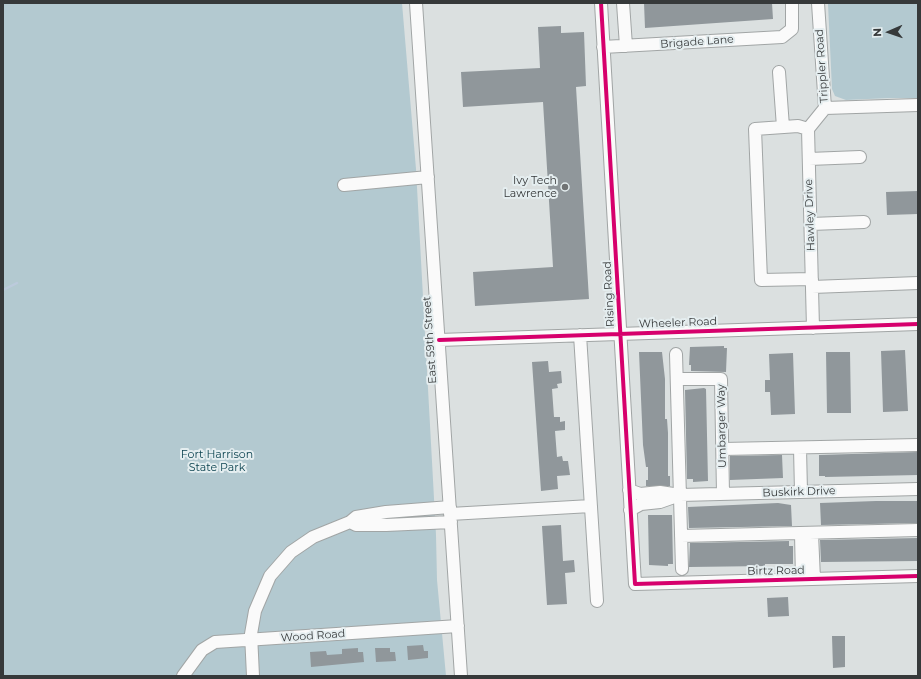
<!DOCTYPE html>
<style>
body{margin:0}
#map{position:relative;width:921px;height:679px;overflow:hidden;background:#dbe0e0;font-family:Montserrat,sans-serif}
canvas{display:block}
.frame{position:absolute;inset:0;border:4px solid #36393a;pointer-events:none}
.north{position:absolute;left:869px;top:12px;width:40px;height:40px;-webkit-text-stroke:3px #e5eef0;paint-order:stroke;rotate:268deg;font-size:11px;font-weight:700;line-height:16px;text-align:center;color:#36393a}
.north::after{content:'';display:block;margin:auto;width:14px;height:18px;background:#36393a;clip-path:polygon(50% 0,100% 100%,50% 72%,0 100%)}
</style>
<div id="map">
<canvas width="921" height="679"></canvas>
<div class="frame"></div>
<div class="north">N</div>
</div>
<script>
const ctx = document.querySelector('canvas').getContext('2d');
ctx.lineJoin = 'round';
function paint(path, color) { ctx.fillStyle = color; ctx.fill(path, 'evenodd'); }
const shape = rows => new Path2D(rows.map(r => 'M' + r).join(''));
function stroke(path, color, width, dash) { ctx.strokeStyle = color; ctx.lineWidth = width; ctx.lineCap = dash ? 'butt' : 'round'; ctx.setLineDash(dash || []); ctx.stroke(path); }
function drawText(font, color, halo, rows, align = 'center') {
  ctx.font = font + ' Montserrat,sans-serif'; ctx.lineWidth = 4; ctx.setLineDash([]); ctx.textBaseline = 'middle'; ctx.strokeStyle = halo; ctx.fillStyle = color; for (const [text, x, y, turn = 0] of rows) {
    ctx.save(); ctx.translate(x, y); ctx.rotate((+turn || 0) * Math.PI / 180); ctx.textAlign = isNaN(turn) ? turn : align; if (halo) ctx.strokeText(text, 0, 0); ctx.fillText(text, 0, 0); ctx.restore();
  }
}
const green = shape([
 [3,3,402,3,416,169,436,535,437,580,446,676,3,676],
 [850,3,918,3,918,98,890,98,846,100,835,96,832,89,828,4]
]);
const stream = shape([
 [3,290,17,283]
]);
const building = shape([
 [644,3,772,3,773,19,645,28],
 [561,26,561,33,584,32,586,86,576,87,589,299,475,306,473,272,553,267,543,102,463,107,461,72,540,68,538,27],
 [918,191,918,214,887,215,886,192],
 [724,346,724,348,727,348,726,372,691,371,691,365,689,365,690,347],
 [905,350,908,411,883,412,881,351],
 [639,352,662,352,665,379,665,419,667,419,668,433,668,476,670,476,670,486,646,486,646,480,648,480,648,467,646,467,643,445],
 [826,352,850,352,851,413,827,413],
 [793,353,795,414,771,415,770,392,765,392,765,380,770,380,769,354],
 [548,361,549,372,561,371,562,383,557,384,558,388,552,389,554,417,560,417,560,422,565,421,565,430,555,431,557,457,562,456,563,461,568,461,570,475,557,476,558,489,541,491,532,362],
 [704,388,706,389,708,481,693,482,693,479,687,479,685,390],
 [918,452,918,475,825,477,825,476,819,476,819,455],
 [782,455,783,478,730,480,730,456],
 [876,501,918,501,918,523,821,525,820,503],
 [778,503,791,505,792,526,689,528,688,507],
 [648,515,672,515,673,564,668,564,668,566,649,565],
 [561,525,563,561,574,560,575,572,565,573,567,604,547,605,542,526],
 [918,538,918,561,821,562,820,540],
 [789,541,789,546,793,546,793,564,765,564,765,566,689,567,690,543],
 [788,597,789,616,768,617,767,598],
 [832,636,845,636,845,667,833,668],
 [423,645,424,651,428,651,428,658,408,660,407,646],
 [358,648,358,652,363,652,364,662,311,667,310,652,326,651,327,655,342,654,342,649],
 [375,648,390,648,390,652,395,652,396,661,376,662]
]);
const minor = shape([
 [416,3,461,676],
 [601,3,635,584,918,576],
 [623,3,626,46],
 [818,3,825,108,918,105],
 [603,47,782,37,792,29,792,3],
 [779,72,783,127],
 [808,129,798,126,755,129,761,280,812,279],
 [809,159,860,157],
 [344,185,428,177],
 [811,224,864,222],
 [812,287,918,283],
 [813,328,808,129,825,108],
 [580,335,597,601],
 [439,340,918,324],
 [676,354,682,569],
 [677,379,721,379,723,494],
 [800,448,801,492],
 [723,449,918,445],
 [629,490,640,494,660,492,680,495,918,489],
 [630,510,641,504,660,502,677,496],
 [450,514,591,506],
 [350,522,356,525,386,525,451,522],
 [801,534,802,579],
 [812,534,814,579],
 [681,536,918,530],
 [183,676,202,650,215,642,458,626],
 [253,676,251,634,255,611,270,576,291,552,313,537,350,522,356,517,386,512,450,507]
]);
const cycleway = shape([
 [601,3,635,584,918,576],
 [439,340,918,324]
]);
const markers = [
 [565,187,4,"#707374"]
];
const streetNames = [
 ["Brigade Lane",697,42,-4],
 ["Trippler Road",822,66,-94],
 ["Hawley Drive",810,215,-92],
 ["Rising Road",609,294,-93],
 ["Wheeler Road",678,323,-2],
 ["East 59th Street",430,340,-94],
 ["Umbarger Way",722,426,-91],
 ["Buskirk Drive",799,492,-2],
 ["Birtz Road",776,571,-1],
 ["Wood Road",313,636,-4]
];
const poiNames = [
 ["Ivy Tech",557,181],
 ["Lawrence",557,194]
];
const parkNames = [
 ["Fort Harrison",217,455],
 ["State Park",217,468]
];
paint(green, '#b3c9d0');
stroke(stream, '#bccadc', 2.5);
paint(building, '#90979b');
stroke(minor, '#a1a5a5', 14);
stroke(minor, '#fafafa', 12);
stroke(cycleway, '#d6006c', 4);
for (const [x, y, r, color] of markers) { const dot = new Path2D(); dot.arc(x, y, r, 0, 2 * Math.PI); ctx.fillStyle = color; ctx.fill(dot); stroke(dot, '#e5eef0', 1.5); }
drawText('11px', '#36393a', '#e5eef0', streetNames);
drawText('11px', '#36393a', '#e5eef0', poiNames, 'right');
drawText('11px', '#0c4350', '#e5eef0', parkNames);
</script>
